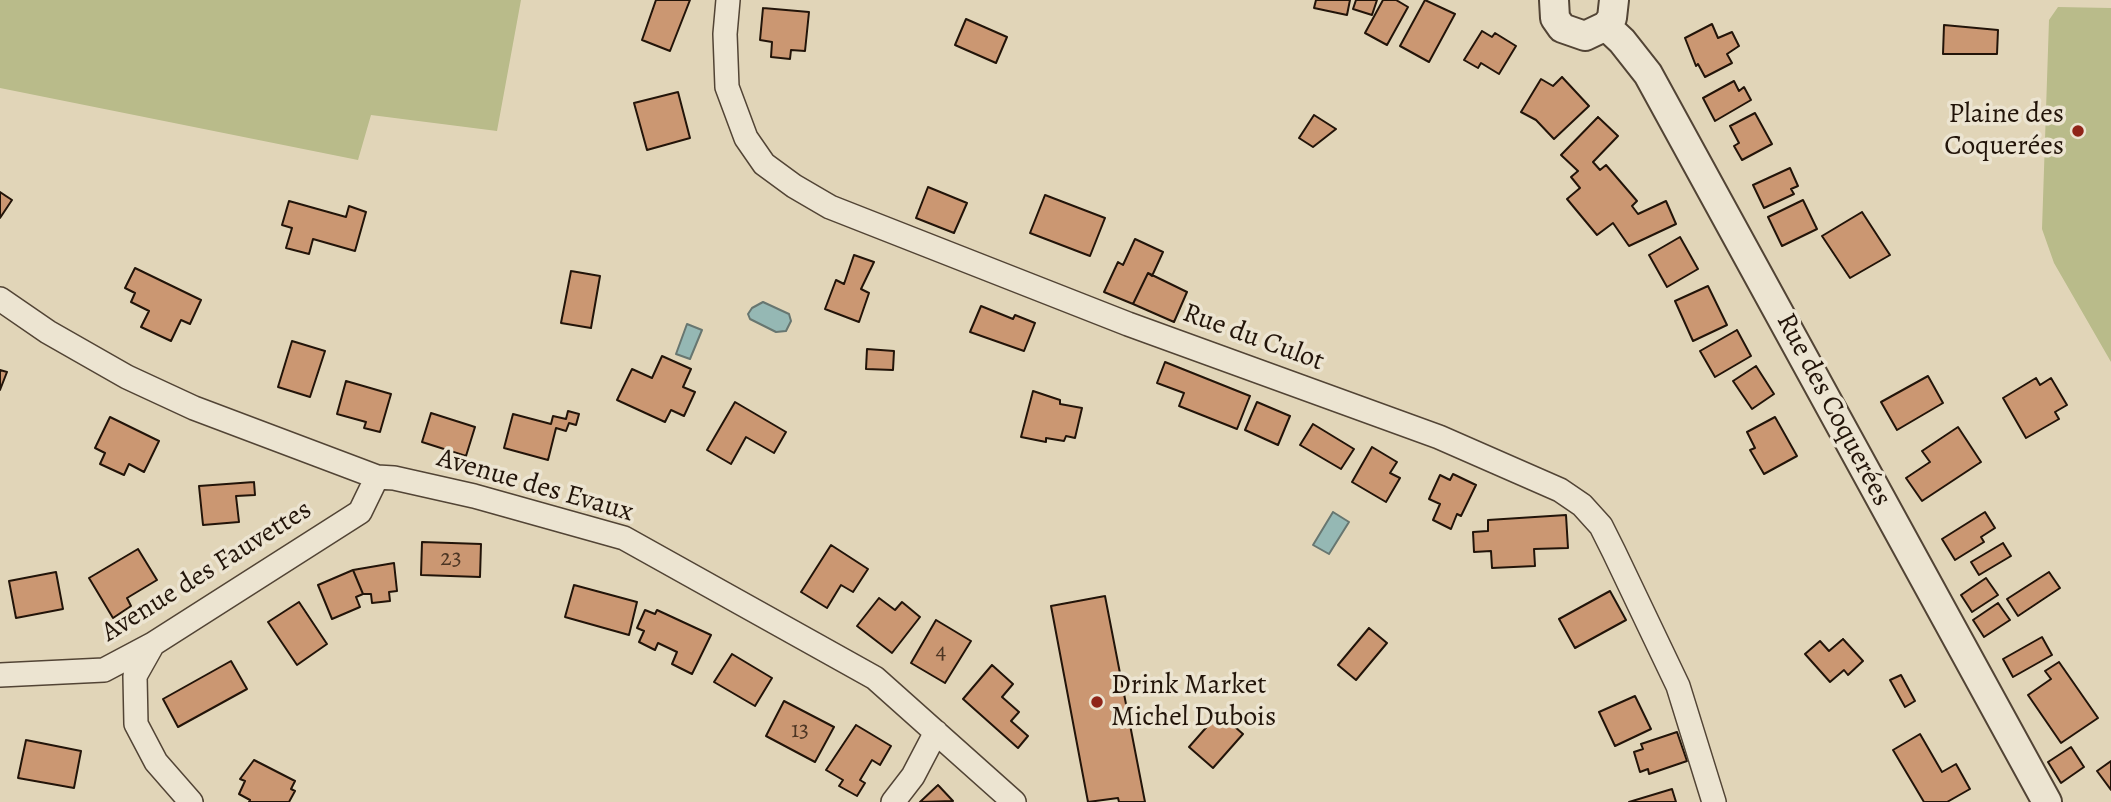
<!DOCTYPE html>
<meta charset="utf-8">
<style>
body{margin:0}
canvas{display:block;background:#e1d5b8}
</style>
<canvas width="2111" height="802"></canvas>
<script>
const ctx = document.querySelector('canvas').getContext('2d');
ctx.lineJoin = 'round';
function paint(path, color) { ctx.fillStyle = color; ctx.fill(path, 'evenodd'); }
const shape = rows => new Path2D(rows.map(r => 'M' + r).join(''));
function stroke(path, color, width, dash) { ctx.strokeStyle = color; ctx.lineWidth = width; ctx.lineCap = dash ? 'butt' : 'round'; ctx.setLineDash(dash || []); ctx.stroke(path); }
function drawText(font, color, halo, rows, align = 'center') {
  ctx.font = font + ' Alegreya,serif'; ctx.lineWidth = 7; ctx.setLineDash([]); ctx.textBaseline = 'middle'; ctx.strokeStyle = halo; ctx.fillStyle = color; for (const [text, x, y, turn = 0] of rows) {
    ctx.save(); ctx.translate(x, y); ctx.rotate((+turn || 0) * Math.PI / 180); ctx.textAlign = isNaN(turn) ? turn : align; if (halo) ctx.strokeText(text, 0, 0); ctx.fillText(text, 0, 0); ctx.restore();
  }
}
const green = shape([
 [0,0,521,0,497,131,371,115,358,160,0,88],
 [2058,7,2111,8,2111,362,2054,263,2042,229,2049,20]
]);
const water = shape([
 [763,302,789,314,791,321,786,331,776,332,750,319,748,314,752,308,763,302],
 [687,324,702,330,690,359,676,354,687,324],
 [1333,512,1349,522,1329,554,1313,545,1333,512]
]);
const building = shape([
 [656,0,690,0,670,51,642,40,656,0],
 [1316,0,1350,0,1347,15,1314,8,1316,0],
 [1356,0,1377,0,1372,15,1353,9,1356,0],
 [1383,0,1396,0,1408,7,1387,45,1365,33,1383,0],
 [1425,0,1455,14,1429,62,1400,46,1425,0],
 [763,8,809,12,805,51,791,50,790,59,771,57,772,42,760,40,763,8],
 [966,19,1007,37,996,63,955,45,966,19],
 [1712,24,1718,38,1732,32,1739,46,1727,54,1732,63,1705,77,1698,64,1696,66,1685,38,1712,24],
 [1944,25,1998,30,1997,54,1943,54,1944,25],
 [1482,31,1492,37,1495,33,1516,46,1499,74,1481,63,1478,68,1464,60,1482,31],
 [1562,77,1589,106,1554,139,1536,120,1521,112,1541,79,1553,86,1562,77],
 [1734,81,1739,91,1744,87,1751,100,1715,121,1703,98,1734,81],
 [678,92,690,138,647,150,634,103,678,92],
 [1755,113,1772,144,1742,160,1734,146,1739,143,1730,126,1755,113],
 [1314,115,1336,129,1313,147,1299,138,1314,115],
 [1598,117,1618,136,1593,162,1600,170,1606,165,1637,201,1632,206,1638,214,1666,201,1676,224,1629,246,1613,223,1597,235,1567,199,1580,188,1571,177,1578,171,1561,155,1598,117],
 [1790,168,1798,186,1791,189,1794,194,1764,208,1753,185,1790,168],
 [928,187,967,203,954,233,916,218,928,187],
 [0,192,12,200,0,218,0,192],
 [1045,195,1105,218,1090,256,1030,233,1045,195],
 [1803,200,1817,229,1782,246,1768,217,1803,200],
 [289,201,346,217,349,206,366,212,355,251,313,239,309,254,286,248,292,228,282,225,289,201],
 [1862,212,1890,255,1850,278,1822,236,1862,212],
 [1680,237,1698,269,1667,287,1649,255,1680,237],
 [1135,239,1163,252,1152,276,1148,273,1133,304,1104,292,1118,262,1123,265,1135,239],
 [854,255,874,262,861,289,869,293,859,322,825,309,836,280,844,284,854,255],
 [135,268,201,300,190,324,181,320,171,341,141,327,149,311,131,302,135,293,125,288,135,268],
 [571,271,600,276,591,328,561,323,571,271],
 [1148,273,1187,292,1174,322,1133,304,1148,273],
 [1708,286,1727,325,1693,341,1675,301,1708,286],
 [981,306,1013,319,1015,315,1035,323,1024,351,970,332,981,306],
 [1737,330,1751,356,1715,377,1700,351,1737,330],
 [292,341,325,351,310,397,278,387,292,341],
 [867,349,894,351,893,370,866,369,867,349],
 [662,356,691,369,683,387,695,392,684,416,671,410,665,422,617,400,632,369,652,378,662,356],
 [1165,362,1250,396,1237,429,1179,406,1184,393,1157,383,1165,362],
 [1756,366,1774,394,1752,409,1733,381,1756,366],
 [0,370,7,372,0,390,0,370],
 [1928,376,1943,403,1897,430,1881,402,1928,376],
 [2036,378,2040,385,2051,378,2067,405,2055,412,2059,419,2026,438,2003,398,2036,378],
 [346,381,391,394,380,432,364,428,366,422,337,414,346,381],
 [1033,391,1060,400,1060,404,1082,408,1075,438,1066,436,1064,441,1046,438,1046,442,1021,437,1033,391],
 [735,402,786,432,774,453,746,437,731,464,707,450,735,402],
 [1257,402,1290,416,1278,445,1245,430,1257,402],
 [568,411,579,414,576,425,569,423,566,431,556,428,548,460,504,448,513,414,551,424,553,416,566,419,568,411],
 [431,413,475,427,466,456,422,442,431,413],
 [110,417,159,441,144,472,129,464,124,475,100,464,105,453,95,448,110,417],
 [1775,417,1797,456,1764,474,1750,450,1755,448,1747,432,1775,417],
 [1313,424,1354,449,1341,469,1300,445,1313,424],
 [1958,427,1981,462,1922,501,1906,478,1930,462,1922,451,1958,427],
 [1372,447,1397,462,1390,473,1400,478,1386,502,1352,482,1372,447],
 [1453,474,1476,485,1461,516,1457,514,1451,529,1433,520,1440,504,1429,499,1440,475,1450,480,1453,474],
 [254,482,255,495,236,496,239,522,203,525,199,486,254,482],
 [1985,512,1995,528,1981,537,1984,542,1955,560,1942,539,1985,512],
 [1566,515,1568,548,1534,549,1535,566,1492,568,1491,551,1474,552,1473,532,1488,531,1488,520,1566,515],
 [422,542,481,544,480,577,421,575,422,542],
 [2003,543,2011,556,1979,575,1971,562,2003,543],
 [831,545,868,569,853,592,841,585,827,608,801,592,831,545],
 [138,549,157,580,127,598,131,606,113,618,89,578,138,549],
 [394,563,397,591,389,592,390,601,372,603,371,594,363,594,353,570,394,563],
 [353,570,363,594,356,597,360,607,332,619,318,585,353,570],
 [56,572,63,609,16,618,9,581,56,572],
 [2049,572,2060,588,2018,616,2007,599,2049,572],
 [1986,578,1998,595,1972,612,1961,595,1986,578],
 [574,585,637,602,629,635,565,617,574,585],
 [1610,591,1626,620,1575,648,1559,619,1610,591],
 [1105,596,1145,802,1119,802,1118,798,1088,802,1051,606,1105,596],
 [879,598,895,610,902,602,920,617,892,653,857,626,879,598],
 [299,602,327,644,297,665,268,622,299,602],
 [1998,603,2010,620,1984,637,1973,620,1998,603],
 [645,610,655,614,657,610,711,635,692,674,672,664,677,652,658,643,655,650,639,642,644,631,637,628,645,610],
 [936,620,971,641,945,683,911,663,936,620],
 [1369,628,1387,643,1356,680,1338,665,1369,628],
 [2042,637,2052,655,2013,677,2003,659,2042,637],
 [1843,639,1863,661,1848,675,1844,670,1830,682,1805,654,1820,641,1829,651,1843,639],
 [732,654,772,678,755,706,714,682,732,654],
 [231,661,247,689,178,727,163,699,231,661],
 [2059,662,2098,718,2061,743,2028,695,2051,679,2045,671,2059,662],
 [992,665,1013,684,1002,697,1019,712,1011,721,1028,736,1018,748,963,699,992,665],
 [1901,675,1915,701,1905,707,1890,680,1901,675],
 [1635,696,1651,729,1615,746,1599,712,1635,696],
 [784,701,834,727,815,762,766,736,784,701],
 [1219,713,1243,734,1213,768,1189,747,1219,713],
 [856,725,891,746,880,765,872,760,860,780,865,783,857,796,839,786,843,780,826,770,856,725],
 [1677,732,1687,761,1649,774,1648,769,1640,772,1634,752,1643,749,1641,744,1677,732],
 [1920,734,1942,772,1956,764,1970,789,1947,802,1924,802,1893,750,1920,734],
 [26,740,81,751,74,788,18,778,26,740],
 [2071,747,2084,767,2061,783,2048,762,2071,747],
 [254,760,295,781,291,789,295,791,289,802,249,802,250,800,239,794,245,781,240,779,254,760],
 [2111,761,2111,790,2097,771,2111,761],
 [938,785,953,801,920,802,938,785],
 [1672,789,1676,802,1629,802,1672,789]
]);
const minor = shape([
 [728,0,725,34,727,87,746,138,764,164,794,186,830,207,1128,324,1439,437,1560,490,1582,505,1601,526,1614,552,1678,686,1714,802],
 [0,299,48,332,127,377,194,408,377,477,394,478,474,496,624,538,875,678,1014,802],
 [153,644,135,676,136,724,156,762,191,802],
 [0,675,104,670,153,644,360,512,377,477],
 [893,802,913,776,936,732]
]);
const tertiary = shape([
 [1554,0,1555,18,1562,28,1585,36,1606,26,1612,18,1614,0],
 [1606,26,1622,41,1648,74,2047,802]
]);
const markers = [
 [2078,131,7,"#8f2418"],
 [1097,702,7,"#8f2418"]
];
const numberNames = [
 ["23",451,559],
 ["4",941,652],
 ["13",800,731]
];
const poiNames = [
 ["Plaine des",2064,115],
 ["Coquerées",2064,147],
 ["Drink Market",1111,686,"left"],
 ["Michel Dubois",1111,718,"left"]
];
const streetNames = [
 ["Rue du Culot",1253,338,20],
 ["Rue des Coquerées",1833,410,62],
 ["Avenue des Evaux",535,486,16],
 ["Avenue des Fauvettes",207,572,-32]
];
paint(green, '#b9bb8a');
paint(water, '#95b8b4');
stroke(water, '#677670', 2);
paint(building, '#cb9772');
stroke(building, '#221409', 2);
stroke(minor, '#524435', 26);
stroke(tertiary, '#524435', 32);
stroke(minor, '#ece4d1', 23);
stroke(tertiary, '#ece4d1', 28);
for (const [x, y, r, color] of markers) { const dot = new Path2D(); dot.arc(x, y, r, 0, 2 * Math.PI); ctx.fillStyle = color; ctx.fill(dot); stroke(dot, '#ece4d1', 2.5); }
drawText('24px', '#4c3523', null, numberNames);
drawText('28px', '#221409', '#ece4d1', poiNames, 'right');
drawText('28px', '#221409', '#ece4d1', streetNames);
</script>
